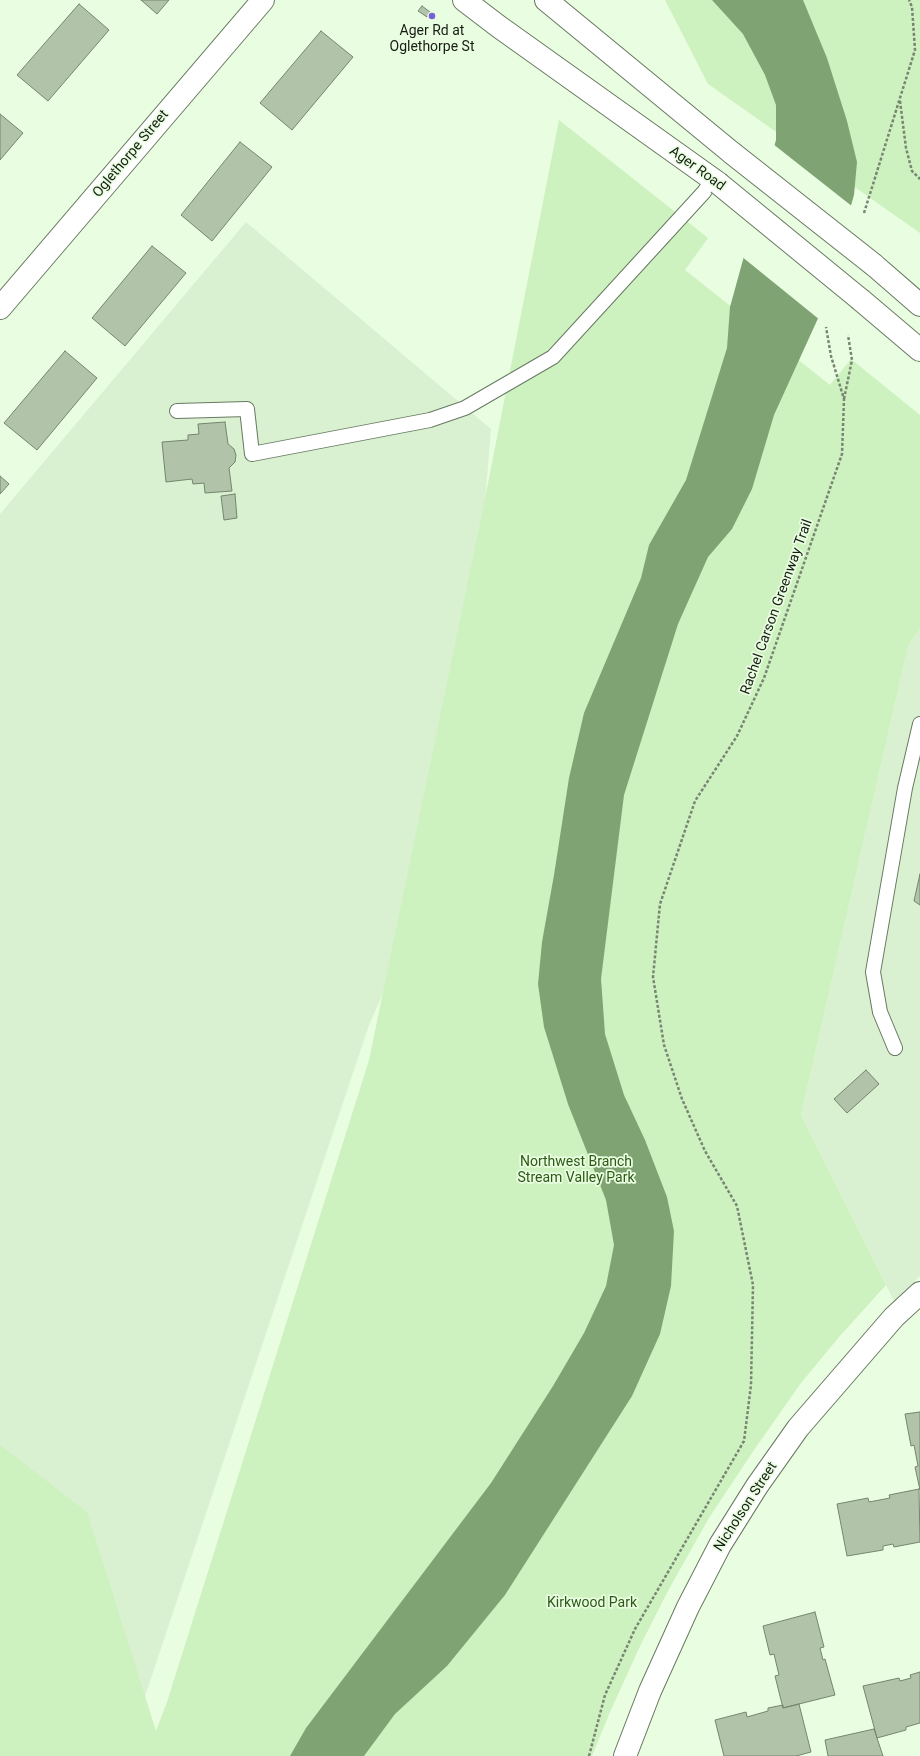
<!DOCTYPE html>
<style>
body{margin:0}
canvas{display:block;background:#e9fde1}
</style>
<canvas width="920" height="1756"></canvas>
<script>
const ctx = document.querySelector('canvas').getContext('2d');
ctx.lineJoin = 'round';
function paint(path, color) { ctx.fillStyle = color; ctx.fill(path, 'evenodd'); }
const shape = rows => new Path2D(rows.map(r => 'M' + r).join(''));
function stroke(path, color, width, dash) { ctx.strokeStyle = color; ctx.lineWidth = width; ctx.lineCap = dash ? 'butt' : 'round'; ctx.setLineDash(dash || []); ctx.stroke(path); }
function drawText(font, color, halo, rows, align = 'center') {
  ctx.font = font + ' Roboto,sans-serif'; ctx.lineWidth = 3.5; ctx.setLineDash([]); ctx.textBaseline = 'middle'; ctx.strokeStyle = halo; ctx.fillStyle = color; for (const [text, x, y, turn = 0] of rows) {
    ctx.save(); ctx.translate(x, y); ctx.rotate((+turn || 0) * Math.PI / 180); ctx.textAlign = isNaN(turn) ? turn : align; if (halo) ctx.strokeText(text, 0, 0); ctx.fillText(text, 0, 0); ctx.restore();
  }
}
const built = shape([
 [246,222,491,429,463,774,451,842,369,1025,125,1756,0,1756,0,514],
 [920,628,920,1276,894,1301,801,1115,908,646]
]);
const green = shape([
 [665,0,920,0,920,233,708,84],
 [559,120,708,238,685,270,830,385,851,359,920,415,920,628,908,646,801,1115,886,1285,839,1337,801,1383,754,1450,709,1518,669,1589,641,1644,610,1712,592,1756,0,1756,0,1445,87,1512,156,1731,167,1702,369,1060,483,509]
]);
const water = shape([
 [712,0,803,0,827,58,847,121,857,162,854,195,820,314,774,415,752,489,732,529,708,557,678,624,624,795,601,979,605,1034,624,1095,645,1140,667,1197,674,1231,671,1286,660,1334,632,1396,505,1595,447,1666,395,1714,364,1756,290,1756,306,1728,491,1483,553,1386,584,1333,606,1286,614,1245,606,1200,568,1104,544,1027,538,984,542,942,554,875,569,778,584,713,641,578,649,545,686,480,727,348,730,307,776,140,776,105,765,75,743,34]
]);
const pier = shape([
 [773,144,853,207,820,320,741,256]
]);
const building = shape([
 [141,0,169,0,157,14,141,0],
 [79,4,109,30,48,101,17,75,79,4],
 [422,6,430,12,427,17,418,11,422,6],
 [321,31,353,57,292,130,260,103,321,31],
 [0,114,23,133,0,160,0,114],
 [240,142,272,167,212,241,181,215,240,142],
 [152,246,186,273,125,346,92,318,152,246],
 [65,351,97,378,37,450,4,423,65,351],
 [225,422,228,444,234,449,236,455,235,462,229,468,232,491,205,493,204,483,193,484,192,479,166,482,162,442,188,440,188,435,199,434,198,424,225,422],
 [0,476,9,484,0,494,0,476],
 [235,494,237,518,224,520,221,496,235,494],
 [920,874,920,905,914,901,920,874],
 [866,1070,879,1084,847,1113,834,1099,866,1070],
 [920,1412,920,1490,915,1467,918,1466,914,1445,911,1446,905,1414,920,1412],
 [919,1489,920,1542,894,1547,893,1544,883,1546,883,1550,847,1556,837,1504,868,1498,869,1502,890,1498,889,1495,919,1489],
 [815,1612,824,1647,820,1648,823,1660,825,1659,835,1695,783,1708,775,1676,779,1675,774,1654,770,1655,763,1626,815,1612],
 [920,1672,920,1723,906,1727,906,1730,877,1738,863,1686,899,1678,900,1681,911,1678,910,1675,920,1672],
 [799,1704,811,1752,796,1756,724,1756,715,1720,746,1712,747,1717,768,1711,768,1708,783,1705,783,1708,799,1704],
 [874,1729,883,1756,828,1756,825,1740,874,1729]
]);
const path = shape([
 [900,101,906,148,912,171,920,179],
 [864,213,915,50,912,7,909,0],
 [844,399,852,360,848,335],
 [589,1756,605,1695,635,1629,744,1441,751,1385,753,1285,737,1206,705,1151,682,1099,664,1045,653,977,660,904,695,801,737,736,764,678,842,454,844,399,831,356,826,327]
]);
const lane = shape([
 [177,411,247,409,252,454,430,420,465,408,553,357,704,192,713,179],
 [895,1048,880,1012,873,972,905,788,920,724]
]);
const street = shape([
 [0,308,263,0],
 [625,1756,650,1691,688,1607,720,1545,757,1486,798,1428,894,1317,920,1293]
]);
const secondary = shape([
 [464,0,498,26,718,183],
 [546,0,732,153],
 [874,265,920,305],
 [861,300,920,350]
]);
const secondaryBridge = shape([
 [732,153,874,265],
 [718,183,861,300]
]);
const markers = [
 [432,16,4,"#7560db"]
];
const poiNames = [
 ["Ager Rd at",432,31],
 ["Oglethorpe St",432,47]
];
const streetNames = [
 ["Oglethorpe Street",131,154,-50],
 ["Ager Road",697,169,36],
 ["Rachel Carson Greenway Trail",777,607,-70],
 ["Nicholson Street",746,1507,-57]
];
const parkNames = [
 ["Northwest Branch",576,1162],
 ["Stream Valley Park",576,1178],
 ["Kirkwood Park",592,1603]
];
paint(built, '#d9f1d0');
paint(green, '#cdf1bf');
paint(water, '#80a373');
paint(pier, '#e9fde1');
paint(building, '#b1c4aa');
stroke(building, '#74866d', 1);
stroke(lane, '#687961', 16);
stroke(street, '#687961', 24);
stroke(secondary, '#687961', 24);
stroke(path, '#788573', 2.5, [3, 2]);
stroke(lane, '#fff', 14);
stroke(street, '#fff', 22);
stroke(secondary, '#fff', 22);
stroke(secondaryBridge, '#687961', 24, []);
stroke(secondaryBridge, '#fff', 22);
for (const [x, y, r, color] of markers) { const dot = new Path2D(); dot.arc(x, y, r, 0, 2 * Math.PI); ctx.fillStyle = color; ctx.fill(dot); stroke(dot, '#e9fde1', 1.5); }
drawText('14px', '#171e14', '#e9fde1', poiNames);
drawText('14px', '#171e14', '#e9fde1', streetNames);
drawText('14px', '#2d5916', '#e9fde1', parkNames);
</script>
